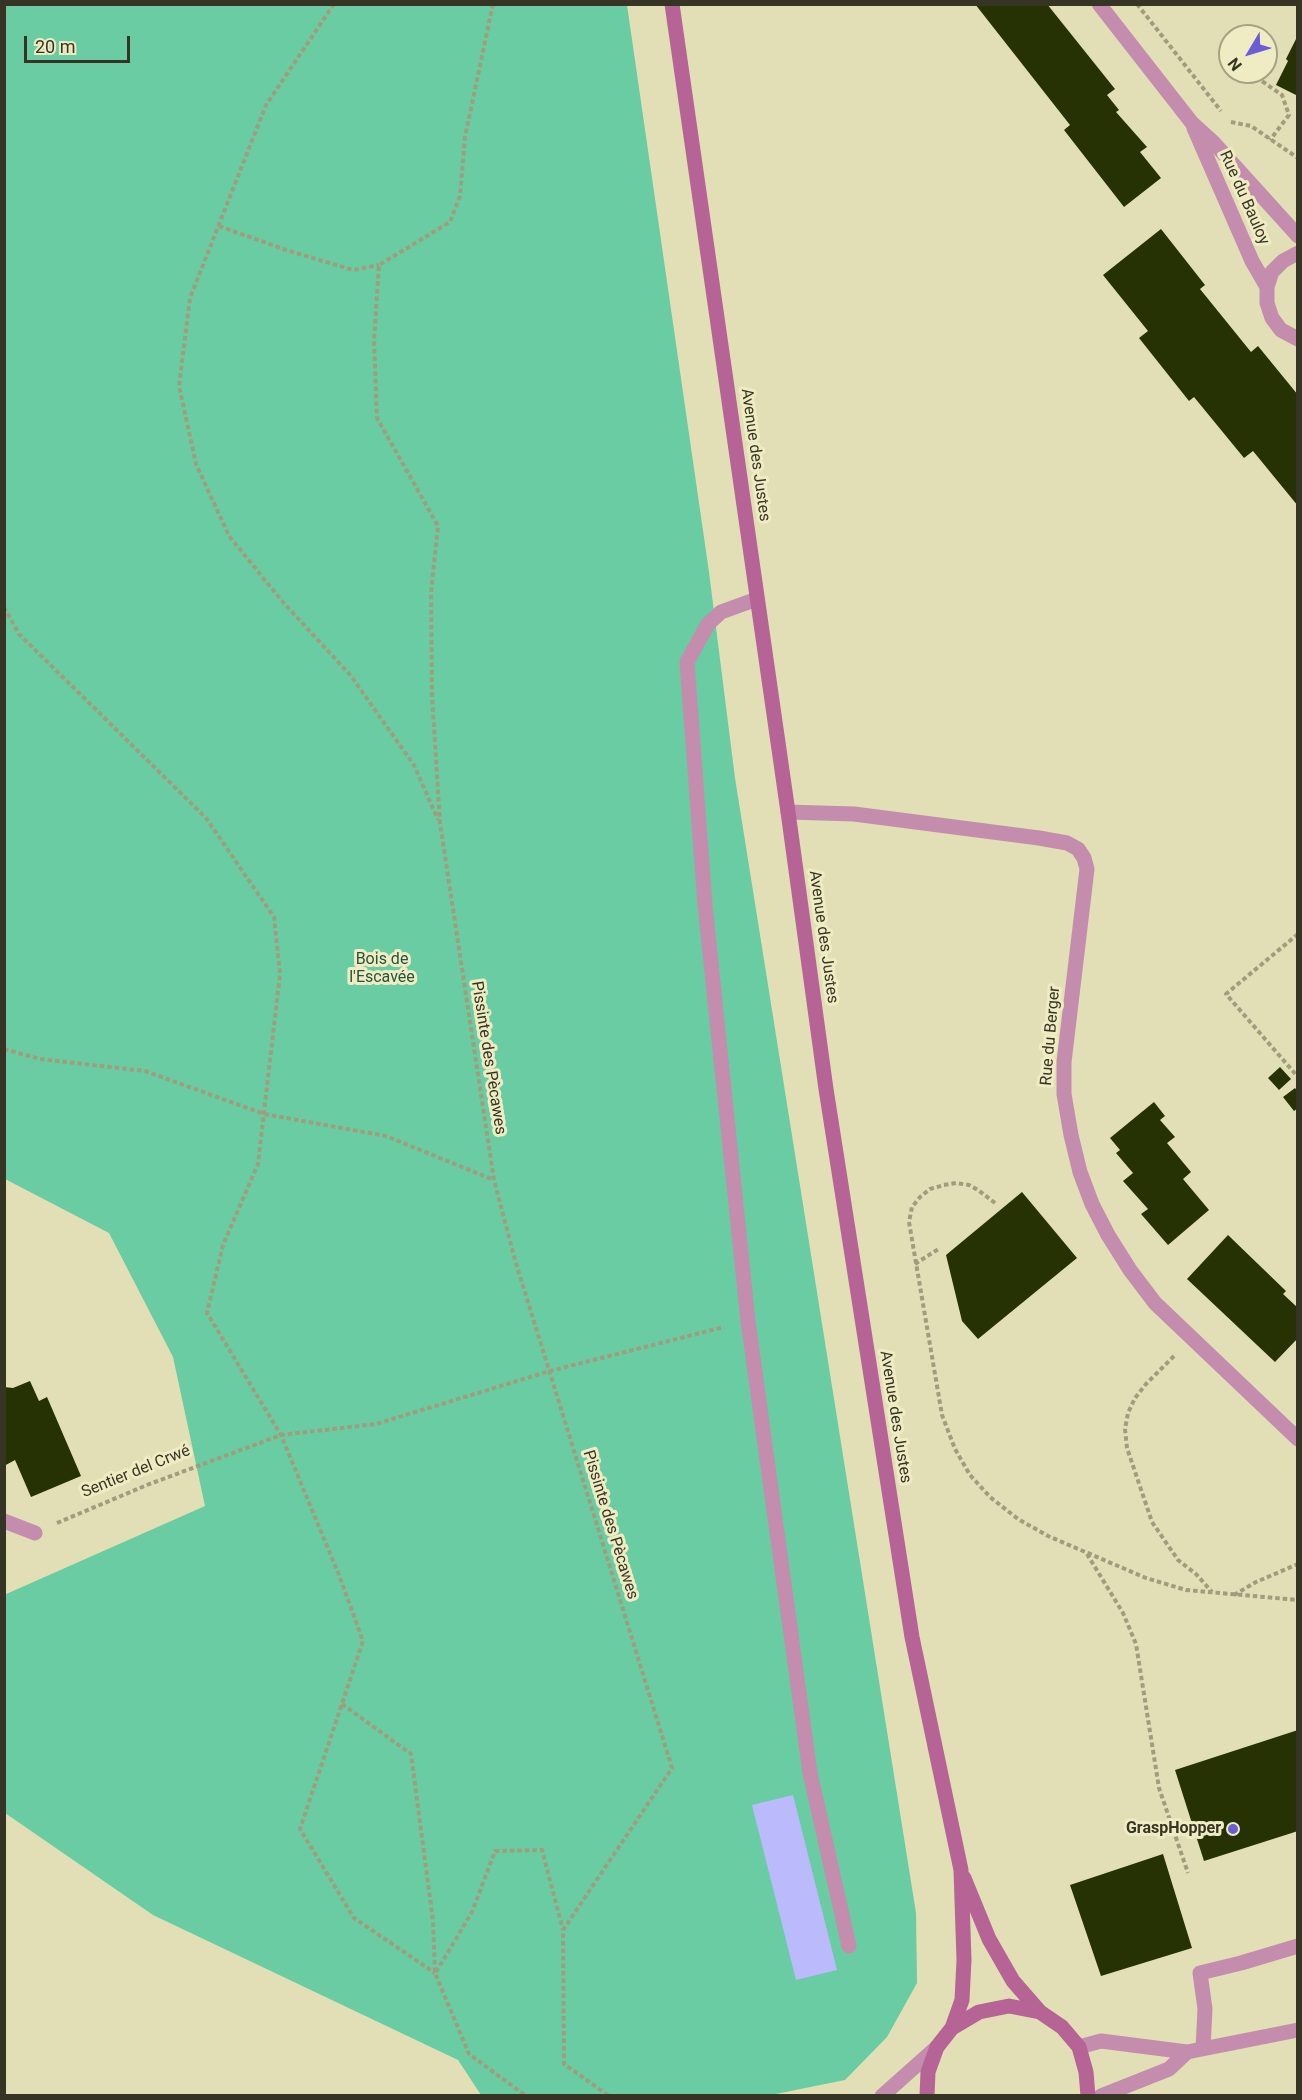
<!DOCTYPE html>
<meta charset="utf-8">
<style>
body{margin:0}
#map{position:relative;width:1302px;height:2100px;overflow:hidden;background:#e2dfb6;font-family:Roboto,sans-serif}
canvas{display:block}
.frame{position:absolute;inset:0;border:6px solid #363525;pointer-events:none}
.north{position:absolute;left:1218px;top:24px;width:60px;height:60px;box-sizing:border-box;background:#efecc3;border:2px solid #a5a384;border-radius:50%;rotate:232deg;font-size:16px;font-weight:700;line-height:24px;text-align:center;color:#363525}
.north::after{content:'';display:block;margin:auto;width:21px;height:27px;background:#6a5dd6;clip-path:polygon(50% 0,100% 100%,50% 72%,0 100%)}
.scale{position:absolute;left:24px;top:36px;width:106px;height:27px;box-sizing:border-box;border:3px solid #363525;border-top:0;padding-left:8px;font-size:18px;line-height:21px;white-space:nowrap;color:#363525;-webkit-text-stroke:4px #efecc3;paint-order:stroke}
</style>
<div id="map">
<canvas width="1302" height="2100"></canvas>
<div class="frame"></div>
<div class="north">N</div>
<div class="scale">20 m</div>
</div>
<script>
const ctx = document.querySelector('canvas').getContext('2d');
ctx.lineJoin = 'round';
function paint(path, color) { ctx.fillStyle = color; ctx.fill(path, 'evenodd'); }
const shape = rows => new Path2D(rows.map(r => 'M' + r).join(''));
function stroke(path, color, width, dash) { ctx.strokeStyle = color; ctx.lineWidth = width; ctx.lineCap = dash ? 'butt' : 'round'; ctx.setLineDash(dash || []); ctx.stroke(path); }
function drawText(font, color, halo, rows, align = 'center') {
  ctx.font = font + ' Roboto,sans-serif'; ctx.lineWidth = 6; ctx.setLineDash([]); ctx.textBaseline = 'middle'; ctx.strokeStyle = halo; ctx.fillStyle = color; for (const [text, x, y, turn = 0] of rows) {
    ctx.save(); ctx.translate(x, y); ctx.rotate((+turn || 0) * Math.PI / 180); ctx.textAlign = isNaN(turn) ? turn : align; if (halo) ctx.strokeText(text, 0, 0); ctx.fillText(text, 0, 0); ctx.restore();
  }
}
const green = shape([
 [5,5,627,5,709,572,735,778,916,1913,917,1983,887,2037,845,2080,766,2096,481,2095,458,2060,153,1915,5,1813,4,1595,205,1506,173,1357,109,1233,5,1179]
]);
const water = shape([
 [793,1795,837,1970,796,1980,752,1805]
]);
const building = shape([
 [975,4,1047,4,1115,89,1107,95,1119,110,1116,112,1147,147,1140,152,1161,178,1124,207,1064,130,1070,125],
 [1298,35,1298,96,1276,85,1288,61,1286,59],
 [1161,229,1205,285,1200,289,1251,352,1258,346,1298,395,1298,506,1253,451,1244,458,1194,397,1189,401,1139,338,1148,331,1103,275],
 [1280,1067,1291,1079,1279,1090,1268,1078],
 [1295,1088,1298,1092,1298,1108,1294,1111,1283,1097],
 [1154,1102,1165,1116,1160,1120,1175,1137,1167,1143,1191,1172,1183,1179,1209,1210,1168,1245,1141,1214,1148,1209,1123,1181,1133,1173,1116,1153,1120,1150,1110,1138],
 [1022,1192,1077,1258,978,1339,962,1321,946,1255],
 [1228,1235,1286,1291,1283,1294,1298,1308,1298,1338,1275,1362,1187,1279],
 [30,1381,39,1401,47,1397,81,1476,31,1497,15,1460,4,1466,4,1387,13,1388],
 [1298,1730,1298,1831,1204,1861,1175,1770],
 [1163,1854,1192,1948,1101,1976,1070,1885]
]);
const path = shape([
 [334,4,266,105,190,298,179,386,196,464,229,536,282,601,351,676,414,765,438,820],
 [493,4,465,137,460,196,450,222,379,265,374,341,377,418,438,526,431,593,432,694,440,823,494,1180,515,1260,672,1768,563,1930,564,2064,609,2096],
 [1137,4,1221,111],
 [1256,77,1282,95,1289,115,1270,140],
 [1231,122,1251,126,1298,158],
 [219,226,286,250,353,270,379,265],
 [4,607,19,634,206,818,274,917,280,974,258,1164,223,1245,207,1313,281,1435,339,1575,363,1641,300,1829,354,1918,435,1973],
 [1298,934,1226,994,1298,1077],
 [4,1049,40,1059,145,1071,264,1114,386,1136,494,1180],
 [995,1203,978,1190,969,1185,956,1183,944,1185,930,1189,920,1197,912,1207,909,1222,942,1415,955,1449,970,1475,990,1497,1018,1519,1048,1536,1146,1578,1186,1590,1298,1600],
 [915,1264,940,1248],
 [1174,1356,1146,1384,1135,1398,1128,1413,1125,1429,1127,1448,1152,1522,1178,1560,1196,1574,1212,1592],
 [57,1523,147,1485,281,1435,376,1424,550,1371,724,1327],
 [1087,1554,1123,1613,1136,1644,1159,1788,1188,1873],
 [1234,1595,1256,1582,1298,1564],
 [342,1704,411,1754,433,1921,435,1973,469,2054,526,2096],
 [436,1972,472,1912,495,1851,542,1850,563,1930]
]);
const lane = shape([
 [757,599,721,612,708,624,687,662,705,905,748,1321,810,1773,849,1946]
]);
const street = shape([
 [1099,4,1192,123,1213,142,1298,236],
 [1194,128,1252,261,1267,287],
 [1298,253,1283,261,1272,272,1267,287,1267,303,1272,318,1281,330,1298,339],
 [788,812,854,814,1039,838,1067,843,1078,849,1084,858,1087,869,1064,1062,1064,1094,1071,1135,1080,1172,1092,1204,1108,1235,1130,1270,1155,1303,1298,1439],
 [4,1521,35,1533],
 [1079,2047,1101,2041,1187,2052,1298,2030],
 [1203,2048,1205,2009,1200,1973,1241,1963,1298,1946],
 [882,2096,937,2047],
 [1101,2096,1169,2069,1187,2052]
]);
const secondary = shape([
 [672,4,788,812,826,1089,912,1637,961,1870,964,1960,962,2000,952,2028],
 [964,1878,989,1939,1013,1981,1040,2012],
 [927,2096,928,2072,937,2047,952,2028,979,2012,1009,2006,1040,2012,1062,2027,1079,2047,1086,2072,1088,2096]
]);
const markers = [
 [1233,1829,6,"#6a5dd6"]
];
const streetNames = [
 ["Rue du Bauloy",1244,198,66],
 ["Avenue des Justes",755,455,82],
 ["Avenue des Justes",823,937,82],
 ["Rue du Berger",1051,1036,-85],
 ["Pissinte des Pècawes",488,1058,81],
 ["Avenue des Justes",895,1417,81],
 ["Sentier del Crwé",136,1472,-22],
 ["Pissinte des Pècawes",610,1525,73]
];
const parkNames = [
 ["Bois de",382,960],
 ["l'Escavée",382,978]
];
const poiNames = [
 ["GraspHopper",1221,1829]
];
paint(green, '#6acca2');
paint(water, '#babafc');
paint(building, '#263203');
stroke(path, '#9f9d7d', 4, [4.5, 3]);
stroke(lane, '#c48dad', 15);
stroke(street, '#c48dad', 15);
stroke(secondary, '#b56495', 15);
for (const [x, y, r, color] of markers) { const dot = new Path2D(); dot.arc(x, y, r, 0, 2 * Math.PI); ctx.fillStyle = color; ctx.fill(dot); stroke(dot, '#efecc3', 2); }
drawText('16px', '#363525', '#efecc3', streetNames);
drawText('16px', '#275240', '#efecc3', parkNames);
drawText('bold 16px', '#363525', '#efecc3', poiNames, 'right');
</script>
